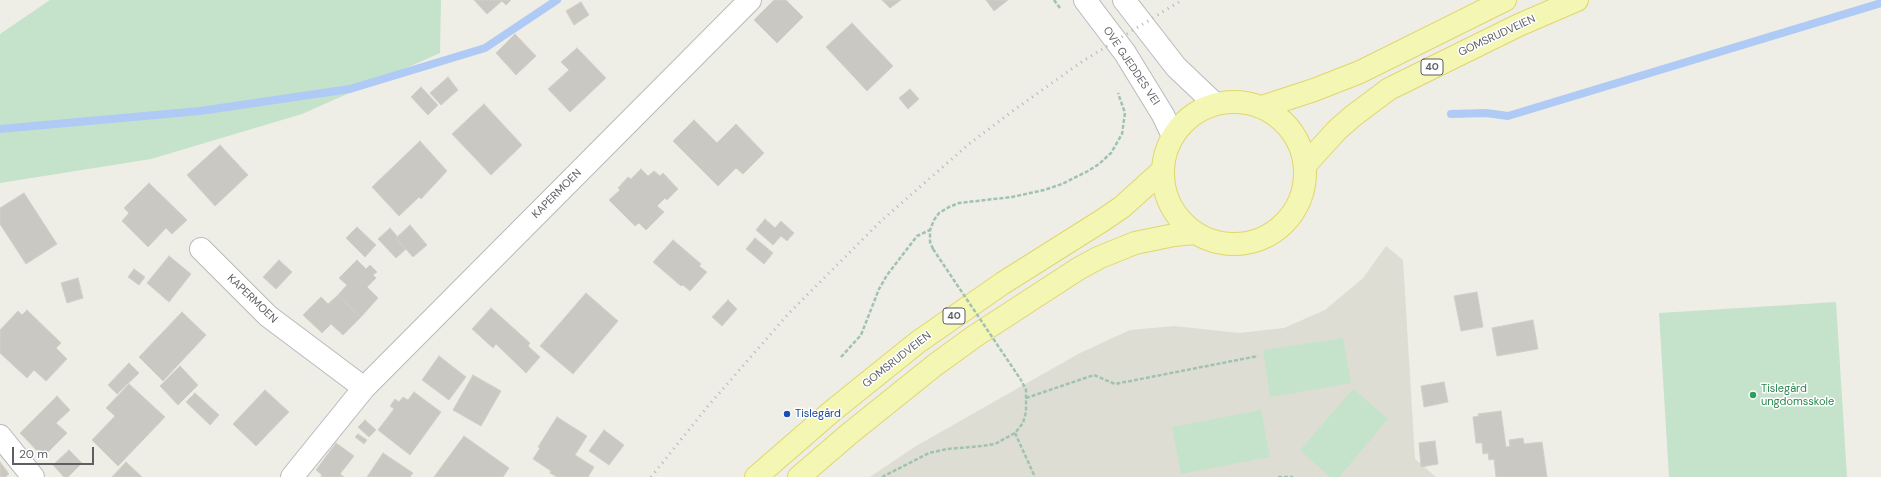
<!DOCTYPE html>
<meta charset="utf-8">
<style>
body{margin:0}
#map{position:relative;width:1881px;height:477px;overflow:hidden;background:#eeeee6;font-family:"DM Sans",sans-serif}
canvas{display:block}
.scale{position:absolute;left:12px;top:447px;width:82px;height:18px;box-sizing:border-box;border:2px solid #5e5f64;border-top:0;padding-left:5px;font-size:12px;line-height:14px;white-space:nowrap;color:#5e5f64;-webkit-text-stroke:3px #fff;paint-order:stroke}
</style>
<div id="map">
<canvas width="1881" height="477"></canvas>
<div class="scale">20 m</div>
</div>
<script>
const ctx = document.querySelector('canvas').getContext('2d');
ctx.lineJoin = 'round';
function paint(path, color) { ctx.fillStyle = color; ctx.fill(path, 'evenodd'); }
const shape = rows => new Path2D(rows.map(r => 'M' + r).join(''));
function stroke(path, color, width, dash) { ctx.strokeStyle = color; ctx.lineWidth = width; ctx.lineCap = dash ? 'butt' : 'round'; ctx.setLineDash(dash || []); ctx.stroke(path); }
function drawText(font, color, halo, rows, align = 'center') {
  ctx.font = font + ' "DM Sans",sans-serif'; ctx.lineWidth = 3; ctx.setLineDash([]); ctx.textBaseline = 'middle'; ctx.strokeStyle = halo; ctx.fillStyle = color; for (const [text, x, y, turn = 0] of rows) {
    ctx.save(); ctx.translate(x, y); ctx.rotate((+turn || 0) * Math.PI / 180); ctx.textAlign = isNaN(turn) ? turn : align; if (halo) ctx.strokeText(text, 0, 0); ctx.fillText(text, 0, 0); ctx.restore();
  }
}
const education = shape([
 [1386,246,1403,260,1415,459,1436,477,870,477,916,446,1080,353,1130,330,1174,326,1239,333,1284,328,1325,310,1363,278]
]);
const green = shape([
 [50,0,441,0,440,53,302,114,151,159,0,183,0,34],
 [1836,302,1847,477,1669,477,1659,313],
 [1343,338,1351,383,1270,397,1263,350],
 [1353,389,1388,419,1339,477,1330,477,1300,450],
 [1261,410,1270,457,1181,474,1172,427]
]);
const stream = shape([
 [1451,114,1486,113,1508,116,1881,3],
 [0,129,200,111,350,89,485,48,557,0]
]);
const building = shape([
 [474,0,511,0,506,5,502,1,487,14,474,0],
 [774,0,786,0,803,17,777,43,754,20,774,0],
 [882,0,901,0,890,8,882,0],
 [986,0,1008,0,994,11,986,0],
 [581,2,589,15,574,25,566,11,581,2],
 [852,23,893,66,867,91,826,47,852,23],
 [515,34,536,56,516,75,496,53,515,34],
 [577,48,606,78,570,112,548,89,569,70,561,62,577,48],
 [448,77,458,90,441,105,430,93,448,77],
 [421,87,438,105,428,115,411,97,421,87],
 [910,89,919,99,908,109,899,98,910,89],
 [484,104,522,145,491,175,452,134,484,104],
 [694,120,717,143,736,124,764,153,743,174,736,168,718,186,673,141,694,120],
 [420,141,447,171,421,199,419,197,399,216,372,187,420,141],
 [220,145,248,175,215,206,187,175,220,145],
 [641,169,648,176,654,171,660,176,663,173,678,189,667,200,665,198,657,206,664,212,646,230,639,223,635,226,609,200,620,190,618,188,628,177,631,179,641,169],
 [149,183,187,220,172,234,166,228,148,247,122,221,129,213,124,208,149,183],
 [24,193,57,244,26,264,0,224,0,208,24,193],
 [765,219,775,228,781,221,794,233,787,241,781,236,773,245,756,230,765,219],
 [410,225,427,245,413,257,396,238,410,225],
 [357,227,376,245,365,257,346,238,357,227],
 [390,228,397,236,396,238,406,249,396,258,378,239,390,228],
 [755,238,773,253,764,264,746,249,755,238],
 [673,240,701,264,699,266,707,272,690,291,683,285,681,286,653,262,673,240],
 [169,256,191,274,169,302,147,283,169,256],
 [279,260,292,272,276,289,263,277,279,260],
 [357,260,366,269,370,265,377,272,373,275,376,278,367,287,378,298,361,317,338,295,347,285,339,278,357,260],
 [134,269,145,277,139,285,128,277,134,269],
 [78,278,83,298,67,303,61,283,78,278],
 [1477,292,1483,327,1461,331,1454,296,1477,292],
 [586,293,618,321,573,374,540,346,586,293],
 [338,295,361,317,343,335,331,324,322,333,303,315,321,297,328,304,338,295],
 [728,300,737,309,722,326,712,317,728,300],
 [491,308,530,343,528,346,540,357,526,373,496,344,493,348,472,329,491,308],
 [27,310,61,343,56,348,67,359,46,381,34,370,27,378,0,353,0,330,18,311,22,315,27,310],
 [182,312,206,335,163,381,139,357,182,312],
 [1533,320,1538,349,1497,356,1492,328,1533,320],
 [439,356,466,377,449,400,422,380,439,356],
 [129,363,139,373,117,394,108,385,129,363],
 [180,366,198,385,178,405,160,386,180,366],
 [473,375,501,391,481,426,453,410,473,375],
 [1444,382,1448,402,1424,407,1421,386,1444,382],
 [129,384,165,417,118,466,92,440,115,416,106,408,129,384],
 [265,390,289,412,256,446,233,424,265,390],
 [414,392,441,412,410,455,378,430,394,409,390,406,395,399,399,402,403,397,408,400,414,392],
 [195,393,219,415,210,425,186,402,195,393],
 [57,396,70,410,56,423,67,433,43,457,20,433,57,396],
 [1501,411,1506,447,1510,446,1509,440,1523,438,1524,444,1542,442,1547,477,1496,477,1494,459,1489,460,1488,453,1483,454,1482,443,1476,443,1473,417,1479,416,1478,414,1501,411],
 [557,417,587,436,575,455,594,467,588,477,557,477,550,473,551,471,533,459,540,448,538,447,557,417],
 [365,420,376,430,369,437,358,427,365,420],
 [604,430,624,445,609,465,589,451,604,430],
 [358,434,367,440,364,444,355,437,358,434],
 [464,436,509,468,503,477,434,477,464,436],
 [1435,441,1438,464,1421,467,1419,443,1435,441],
 [336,443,354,456,340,474,344,477,321,477,322,475,316,470,336,443],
 [69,450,82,463,68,477,64,477,53,465,69,450],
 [383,453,413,473,410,477,367,477,383,453],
 [0,462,9,474,5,477,0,477,0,462],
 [126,462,142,477,112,477,126,462]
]);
const path = shape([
 [1054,0,1060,8],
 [933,249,930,242,930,230,934,220,939,213,949,207,959,203,1012,197,1044,190,1062,184,1088,171,1099,164,1111,153,1122,134,1125,113,1118,93],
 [841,357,861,335,879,289,887,275,917,236,930,230],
 [1026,398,1094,375,1115,384,1258,356],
 [1015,433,1035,477],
 [882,477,929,453,947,449,982,446,995,444,1015,433,1023,423,1026,412,1026,390,1021,380],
 [1278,477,1293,477]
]);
const minor = shape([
 [1085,0,1125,53,1163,115,1173,136],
 [1124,0,1176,67,1215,104],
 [201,249,268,316,364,388],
 [0,436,33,477],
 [292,477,364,388,750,0]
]);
const major = shape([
 '1163 173a71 71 0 1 1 142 0a71 71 0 1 1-142 0Z',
 [1262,107,1314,90,1360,72,1505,0],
 [1306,164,1337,130,1353,116,1389,89,1519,25,1577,0],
 [756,477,831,412,918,342,1003,283,1103,220,1122,207,1163,170],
 [799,477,849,434,935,365,975,336,1078,269,1098,258,1135,243,1174,235,1195,233]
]);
const rail = shape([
 [651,477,708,406,789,313,881,221,969,144,1014,110,1083,61,1182,0]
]);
const pathBridge = shape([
 [933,249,1021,380]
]);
const markers = [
 [1753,395,4,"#2e9e5b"],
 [787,414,4,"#1a4fb4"]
];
const shields = [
 [1432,67,22],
 [954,316,22]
];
const shieldNames = [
 ["40",1432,67],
 ["40",954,316]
];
const streetNames = [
 ["GOMSRUDVEIEN",1497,36,-25],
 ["OVE GJEDDES VEI",1131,66,56],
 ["KAPERMOEN",557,194,-45],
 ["KAPERMOEN",252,299,44],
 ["GOMSRUDVEIEN",897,360,-38]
];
const leisureNames = [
 ["Tislegård",1761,389],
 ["ungdomsskole",1761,402]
];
const transitNames = [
 ["Tislegård",795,414]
];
paint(education, '#deddd4');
paint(green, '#c5e3cb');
stroke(stream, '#afcaf5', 8);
paint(building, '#cac8c2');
stroke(building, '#d2d0c5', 1);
stroke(minor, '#b8b9be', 24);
stroke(major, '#e1d66c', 24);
stroke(path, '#9fc3b0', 2.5, [4, 2]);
stroke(minor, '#fff', 22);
stroke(major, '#f4f6b3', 22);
stroke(rail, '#b6b6b7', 3, [1, 5]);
stroke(pathBridge, '#9fc3b0', 2.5, [4, 2]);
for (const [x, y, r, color] of markers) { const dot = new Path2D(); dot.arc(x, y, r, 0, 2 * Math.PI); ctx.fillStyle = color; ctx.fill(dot); stroke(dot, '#fff', 1.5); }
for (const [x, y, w] of shields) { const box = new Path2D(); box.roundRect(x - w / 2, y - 8, w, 16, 3); ctx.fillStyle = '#fff'; ctx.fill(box); stroke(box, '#5e5f64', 1); }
drawText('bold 10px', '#5e5f64', null, shieldNames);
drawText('11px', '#5e5f64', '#fff', streetNames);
drawText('11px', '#27864d', '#fff', leisureNames, 'left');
drawText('11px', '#164399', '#fff', transitNames, 'left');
</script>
